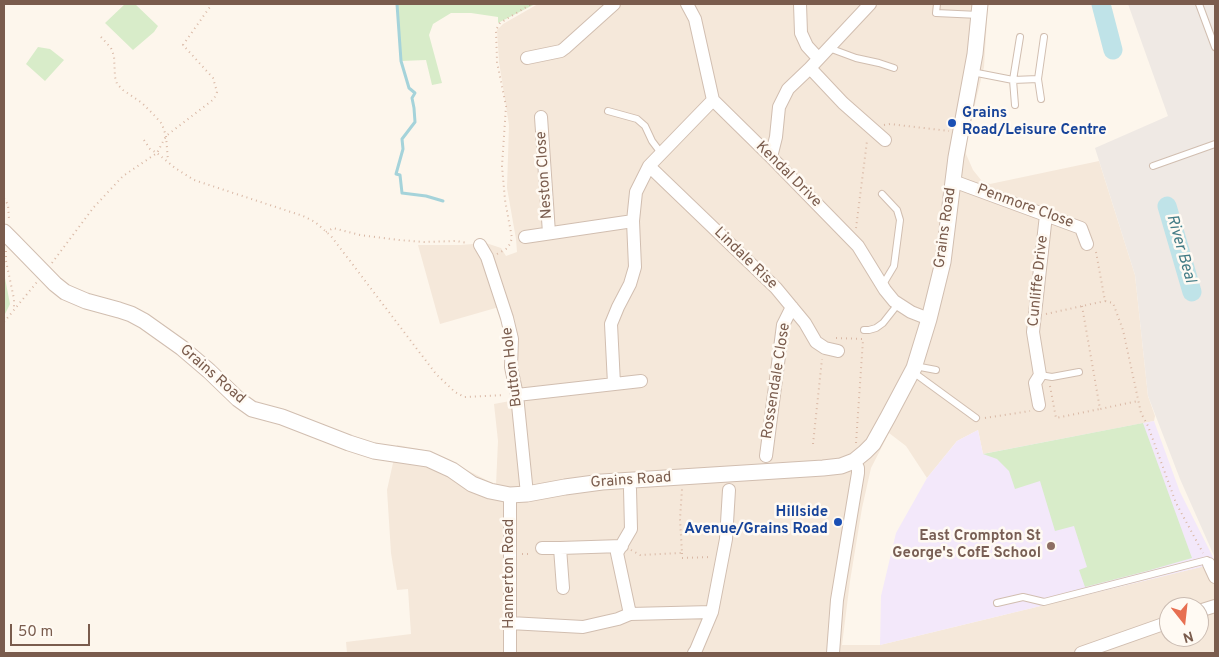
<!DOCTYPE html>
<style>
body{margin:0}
#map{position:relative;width:1219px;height:657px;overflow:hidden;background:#fdf6ec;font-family:Overpass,sans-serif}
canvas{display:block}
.frame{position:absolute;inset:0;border:5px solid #7a5c4d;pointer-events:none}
.north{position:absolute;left:1159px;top:597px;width:50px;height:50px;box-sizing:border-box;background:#fffaf3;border:1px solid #cabbb1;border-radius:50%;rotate:164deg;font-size:14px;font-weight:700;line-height:20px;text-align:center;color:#7a5c4d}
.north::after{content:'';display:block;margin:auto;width:18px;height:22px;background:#e76f51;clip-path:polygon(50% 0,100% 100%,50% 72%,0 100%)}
.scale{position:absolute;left:10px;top:624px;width:80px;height:22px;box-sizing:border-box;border:2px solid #7a5c4d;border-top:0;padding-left:6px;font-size:15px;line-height:18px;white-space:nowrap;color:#7a5c4d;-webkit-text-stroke:4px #fffaf3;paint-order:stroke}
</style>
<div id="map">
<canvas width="1219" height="657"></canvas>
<div class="frame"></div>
<div class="north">N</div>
<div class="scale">50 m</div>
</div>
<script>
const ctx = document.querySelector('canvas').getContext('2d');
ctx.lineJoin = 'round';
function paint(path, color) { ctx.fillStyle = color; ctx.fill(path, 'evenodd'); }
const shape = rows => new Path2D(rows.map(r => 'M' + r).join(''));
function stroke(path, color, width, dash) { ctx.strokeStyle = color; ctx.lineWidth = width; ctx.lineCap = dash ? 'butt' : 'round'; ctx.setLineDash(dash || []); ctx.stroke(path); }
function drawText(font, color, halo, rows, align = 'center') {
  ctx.font = font + ' Overpass,sans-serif'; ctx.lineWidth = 5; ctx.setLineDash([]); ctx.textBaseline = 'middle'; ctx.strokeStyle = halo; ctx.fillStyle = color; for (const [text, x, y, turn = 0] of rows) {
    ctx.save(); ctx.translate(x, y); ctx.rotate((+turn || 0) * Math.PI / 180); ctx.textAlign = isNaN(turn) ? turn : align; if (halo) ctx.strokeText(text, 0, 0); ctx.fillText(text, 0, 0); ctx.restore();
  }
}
const residential = shape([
 [538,4,988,4,984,67,967,137,966,154,973,170,981,180,990,184,1099,161,1135,275,1148,396,1155,416,1154,421,983,454,978,430,957,441,927,478,906,446,889,433,871,468,862,508,850,581,842,645,880,645,1205,566,1215,561,1215,653,347,653,346,642,411,634,408,589,397,590,391,553,387,490,397,445,430,451,496,485,498,441,494,404,510,401,507,365,507,342,499,307,440,324,418,245,460,245,486,243,501,248,506,256,517,252,516,239,507,188,509,125,499,62,497,30,503,24],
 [1169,607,1199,607,1199,637,1169,637]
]);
const industrial = shape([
 [1128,4,1215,4,1215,558,1180,479,1148,396,1135,275,1095,148,1168,116]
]);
const education = shape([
 [1154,421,1180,492,1215,561,1205,566,880,645,881,596,896,533,927,478,957,441,978,430,983,454]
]);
const green = shape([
 [125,4,135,4,158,26,154,32,133,50,105,23],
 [397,4,535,4,498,23,498,17,471,13,451,13,433,24,429,35,442,83,432,85,426,60,401,61],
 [38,47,50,49,64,60,45,81,26,64],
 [4,273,10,304,4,316],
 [1143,423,1192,558,1147,571,1085,587,1079,570,1087,567,1074,526,1055,531,1040,481,1015,489,1009,471,997,459,983,454]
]);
const stream = shape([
 [397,4,401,61,409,88,415,93,412,98,414,108,415,122,402,139,403,149,396,174,400,175,402,193,426,196,443,201]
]);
const river = shape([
 [1101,4,1113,50],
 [1167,206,1192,292]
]);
const path = shape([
 [101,37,111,48,114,56,115,77,117,84,123,90,142,103,155,116,162,124,166,136,168,161],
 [884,125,890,124,949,131],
 [144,140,150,149,157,153,175,168,194,180,303,216,315,222,331,236,436,374,455,392,464,397,504,395],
 [4,198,8,205,9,219],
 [856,228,867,141],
 [326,232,333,228,360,235,399,240,424,242,456,241,468,243],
 [6,251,6,261,14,299,14,308],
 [1096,252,1105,301,1113,303,1123,330,1141,413,1148,426,1176,503,1203,553],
 [497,254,506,249,510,244,512,238,505,200,502,166,506,106,497,62,496,30,500,23,531,4],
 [52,263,94,207,123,176,157,153,166,136,214,99,217,92,213,78,183,45,212,4],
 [1082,306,1100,409,1138,401],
 [1046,314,1105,301],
 [4,322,37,282],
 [836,338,863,339],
 [1050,386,1056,418,1100,409],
 [985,418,1030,411],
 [856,443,863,340],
 [813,444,822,359],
 [631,550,640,555,682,553,680,519,682,489],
 [682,553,682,558,711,557],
 [522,554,532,554]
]);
const service = shape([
 [937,4,936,13,979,15],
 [1199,4,1215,47],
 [829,48,856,58,879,63,894,68],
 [972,72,1013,80,1038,79],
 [1041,99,1038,79,1044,37],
 [1015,105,1013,80,1020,37],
 [608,111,637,119,645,126,652,141,661,153],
 [1153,166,1215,144],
 [882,194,897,210,900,220,894,266,882,286],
 [864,330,869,330,876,328,883,323,898,304],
 [915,366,936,370],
 [913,372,976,418],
 [1040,375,1052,377,1079,372],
 [997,603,1023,597,1044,602,1207,560,1209,564]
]);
const minor = shape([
 [687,4,695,19,713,100,771,157,858,246,885,290,894,301,911,312,929,319],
 [800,4,801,33,807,46,818,58],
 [527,58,561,51,565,48,614,4],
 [810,68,843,103,885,140],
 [541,117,549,233],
 [771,157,776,137,779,107,788,89,810,68,870,4],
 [649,166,776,288,805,323,816,342,825,348,838,351],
 [953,181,1081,228,1087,244],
 [525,237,633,221],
 [480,245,487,257,507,318,512,339,511,367,517,395,527,494],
 [614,384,611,324,618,307,630,284,635,267,633,221,636,192,649,166,713,100],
 [517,395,641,381],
 [1039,405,1035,383,1040,375,1033,332,1046,215],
 [766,456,783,325,792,307],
 [510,495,510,653],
 [542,548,560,548],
 [1209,564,1215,577],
 [563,588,560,548,622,546],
 [1199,611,1215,606],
 [630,614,617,553,631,529,630,489],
 [510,623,583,627,618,619,630,614,712,612],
 [694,653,696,650,712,612,726,539,729,490],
 [833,653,837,600,858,473,858,468,854,461],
 [1081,653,1169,622]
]);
const tertiary = shape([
 [4,232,14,242,55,284,65,292,86,301,119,310,131,314,144,321,182,348,209,371,238,399,252,409,282,417,349,443,374,451,428,459,452,470,472,484,490,491,510,495,527,494,565,487,602,482,823,468,841,466,854,461,865,452,873,444,888,417,914,368,929,319,943,262,956,157,975,54,980,4]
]);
const markers = [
 [952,123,5,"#1a4fb4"],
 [838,522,5,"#1a4fb4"],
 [1051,546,5,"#8d6e63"]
];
const transitNames = [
 ["Grains",962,114],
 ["Road/Leisure Centre",962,131],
 ["Hillside",828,513,"right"],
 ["Avenue/Grains Road",828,530,"right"]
];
const streetNames = [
 ["Neston Close",545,175,-94],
 ["Kendal Drive",788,175,45],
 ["Penmore Close",1025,207,20],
 ["Grains Road",946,228,-82],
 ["Lindale Rise",745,259,44],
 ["Cunliffe Drive",1039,281,-84],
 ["Button Hole",513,367,-97],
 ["Grains Road",212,375,41],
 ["Rossendale Close",777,381,-81],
 ["Grains Road",631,481,-4],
 ["Hannerton Road",510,574,-90]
];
const educationNames = [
 ["East Crompton St",1041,537],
 ["George's CofE School",1041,554]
];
const waterNames = [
 ["River Beal",1180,249,74]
];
paint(residential, '#f5e8da');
paint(industrial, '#efe9e4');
paint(education, '#f3e8fa');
paint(green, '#d8ecc9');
stroke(stream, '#a5d3da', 3);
stroke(river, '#bfe3e8', 19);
stroke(service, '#d1beb0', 8);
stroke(minor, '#d1beb0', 14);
stroke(tertiary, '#d1beb0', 17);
stroke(path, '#d9b8a5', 2, [1, 4]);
stroke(service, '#fff', 6);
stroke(minor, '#fff', 12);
stroke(tertiary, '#fff', 15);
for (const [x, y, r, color] of markers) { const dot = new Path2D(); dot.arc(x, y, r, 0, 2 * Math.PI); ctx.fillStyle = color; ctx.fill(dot); stroke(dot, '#fffaf3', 2); }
drawText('bold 15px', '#164399', '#fffaf3', transitNames, 'left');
drawText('15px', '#7a5c4d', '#fffaf3', streetNames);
drawText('bold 15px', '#785e54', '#fffaf3', educationNames, 'right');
drawText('italic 16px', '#437c86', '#fffaf3', waterNames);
</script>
